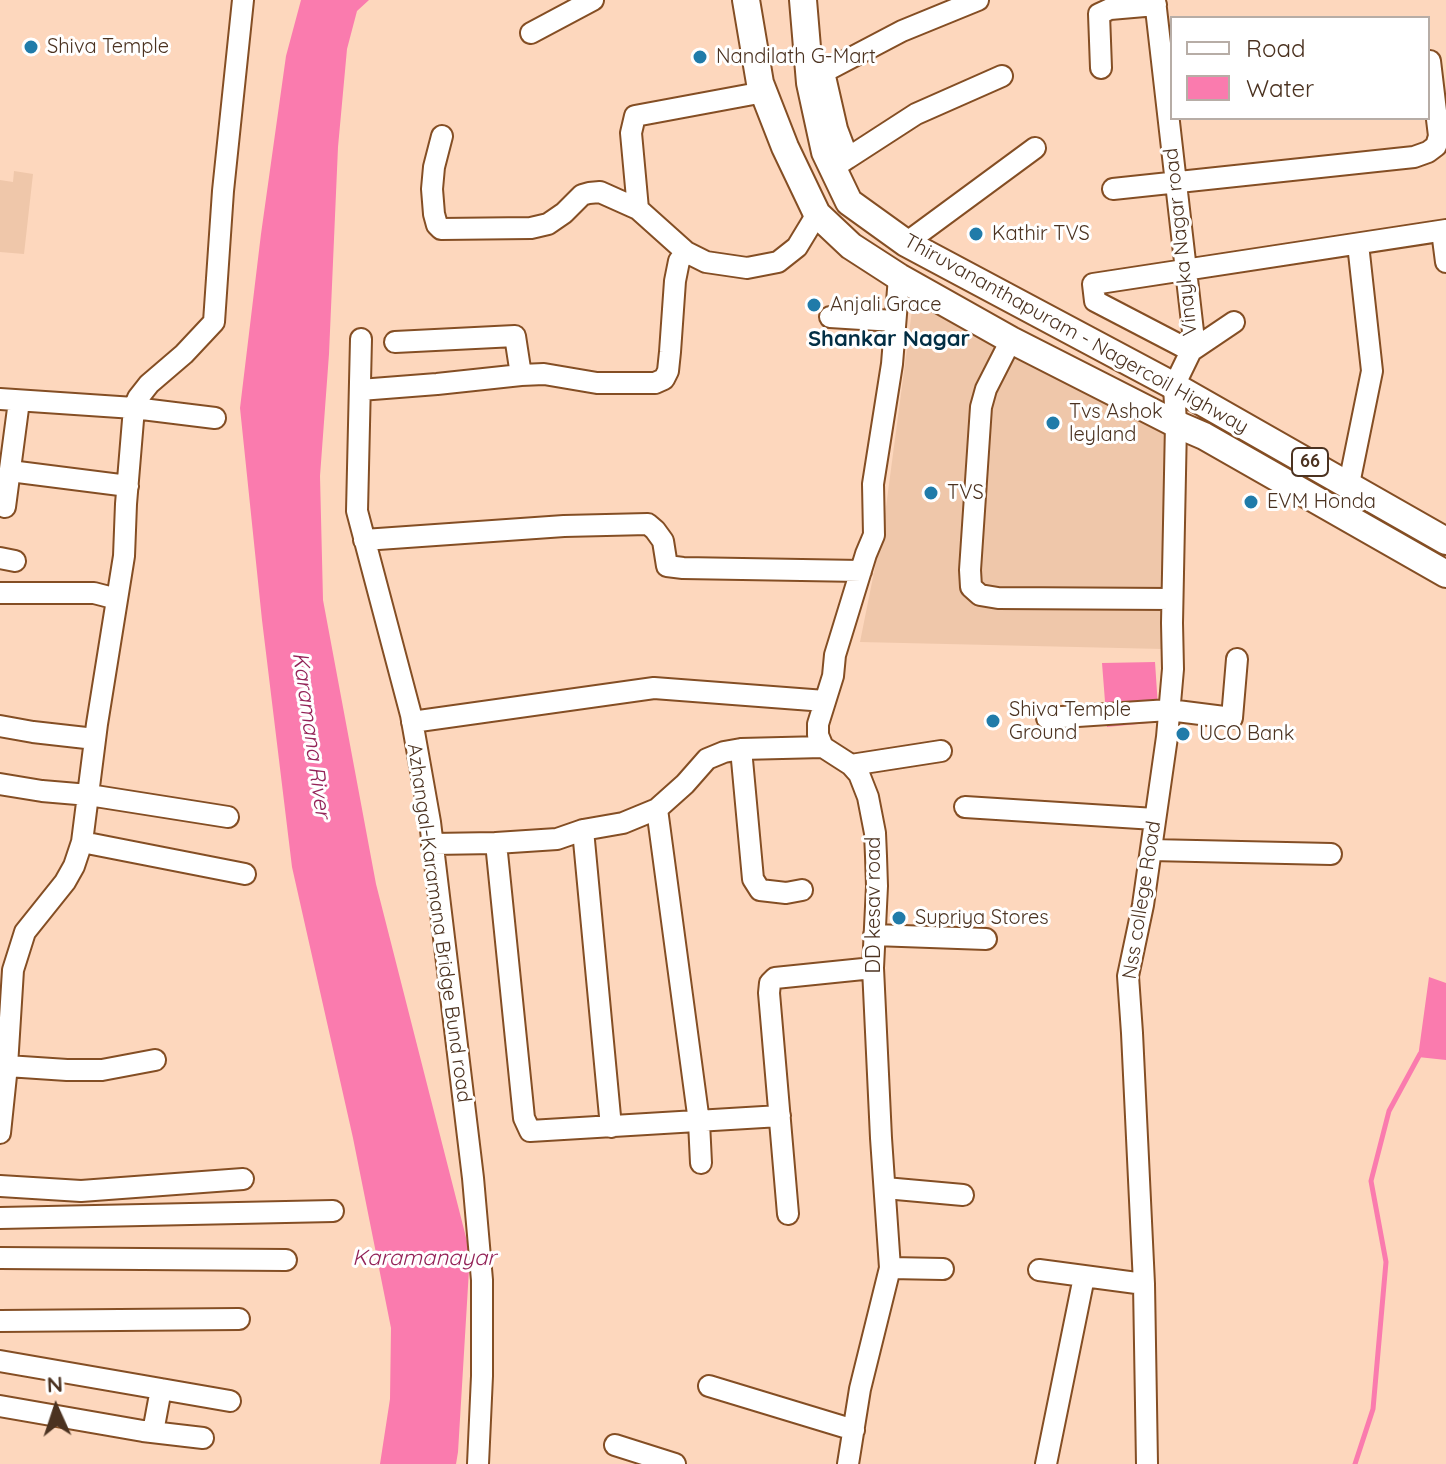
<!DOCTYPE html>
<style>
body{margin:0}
#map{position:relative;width:1446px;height:1464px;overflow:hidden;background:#fdd7bd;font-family:Quicksand,sans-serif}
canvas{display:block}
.legend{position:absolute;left:1170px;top:16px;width:260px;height:104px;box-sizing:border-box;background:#fff;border:2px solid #b7ada6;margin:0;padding:10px 14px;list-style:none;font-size:24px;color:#4b3220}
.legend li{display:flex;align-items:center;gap:16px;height:40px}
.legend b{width:40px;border:2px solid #b7ada6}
.north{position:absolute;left:16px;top:1368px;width:80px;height:80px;-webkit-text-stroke:6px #fff;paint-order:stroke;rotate:357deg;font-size:22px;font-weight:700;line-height:32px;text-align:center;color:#4b3220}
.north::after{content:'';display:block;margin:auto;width:28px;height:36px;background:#4b3220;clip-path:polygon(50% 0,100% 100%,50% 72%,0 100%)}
</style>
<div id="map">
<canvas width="1446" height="1464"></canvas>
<ul class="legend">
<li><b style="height:10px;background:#fff"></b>Road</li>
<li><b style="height:22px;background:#fa7bae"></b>Water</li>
</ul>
<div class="north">N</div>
</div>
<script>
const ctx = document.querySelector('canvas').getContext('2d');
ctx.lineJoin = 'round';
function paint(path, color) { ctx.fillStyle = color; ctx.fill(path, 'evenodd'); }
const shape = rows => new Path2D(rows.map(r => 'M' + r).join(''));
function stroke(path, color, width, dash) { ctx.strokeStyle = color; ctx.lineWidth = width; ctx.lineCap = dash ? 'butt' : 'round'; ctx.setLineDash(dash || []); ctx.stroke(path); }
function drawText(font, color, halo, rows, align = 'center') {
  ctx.font = font + ' Quicksand,sans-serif'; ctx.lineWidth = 6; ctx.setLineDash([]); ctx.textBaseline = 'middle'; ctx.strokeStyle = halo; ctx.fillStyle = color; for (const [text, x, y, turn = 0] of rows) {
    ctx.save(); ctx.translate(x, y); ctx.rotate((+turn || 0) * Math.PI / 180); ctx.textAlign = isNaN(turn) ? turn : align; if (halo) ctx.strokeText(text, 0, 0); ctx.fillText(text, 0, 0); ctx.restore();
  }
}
const built = shape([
 [14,171,33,174,24,254,0,252,0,180,13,182],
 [913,303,1167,434,1163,649,860,642,884,522]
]);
const water = shape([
 [301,0,369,0,357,11,347,49,338,147,329,354,320,476,323,600,376,884,470,1253,458,1452,456,1464,380,1464,390,1399,391,1328,353,1138,292,867,262,620,240,408,261,234,286,56],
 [1155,662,1159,722,1107,727,1102,663],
 [1429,977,1446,983,1446,1060,1418,1057]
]);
const stream = shape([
 [1355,1464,1373,1409,1386,1262,1371,1181,1389,1111,1420,1054]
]);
const minor = shape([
 [531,33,593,0],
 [1101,68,1099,14,1110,9,1156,5],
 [442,136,434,167,432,189,434,214,437,225,441,229,531,228,548,224,564,213,582,195,589,193,600,192,638,209,686,252,706,262,747,268,778,262,797,247,817,214],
 [848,158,916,114,1002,76],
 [833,168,848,158,837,129,824,72,902,31,978,0],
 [1113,189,1414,157,1428,152,1436,146,1439,136,1430,61],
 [638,209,631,133,635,116,764,92],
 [1442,231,1446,262],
 [906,243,1035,148],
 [830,317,894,321],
 [1234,322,1191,351,1095,301,1093,284,1446,230],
 [361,339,357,511,411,715,430,822,473,1178,482,1280,482,1376,478,1464],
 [1011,340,986,389,981,407,970,570,971,587,980,595,998,598,1172,599],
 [395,342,515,336,521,375],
 [360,390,437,384,521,375,544,374,597,383,655,383,664,379,668,371,670,352,675,281,679,261,686,252],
 [0,399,134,408,138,398,149,384,184,354,214,322,223,191,243,0],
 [10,471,128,486],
 [1349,484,1372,371,1358,244],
 [5,507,19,401],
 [364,540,564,526,648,524,655,530,663,541,667,566,683,568,861,571],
 [0,558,15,561],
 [0,593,94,593,117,599],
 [1047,718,1169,710,1232,718,1237,659],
 [412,722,654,688,825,701],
 [0,726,33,732,95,739],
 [741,749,753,879,760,890,786,893,802,890],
 [851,765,941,751],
 [0,784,42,791,89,795,228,817],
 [965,807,1155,819],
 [657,809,699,1122,701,1163],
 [583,830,611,1127],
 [82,842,245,874],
 [496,843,524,1118,530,1131,780,1116],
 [432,844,496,843,557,839,583,830,623,823,657,809,685,784,707,759,724,752,741,749,823,747],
 [1151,850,1331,854],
 [874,935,986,939],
 [7,1066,67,1070,102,1070,155,1060],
 [0,1133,7,1066,13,970,25,932,65,882,74,866,82,842,97,724,124,556,126,504,134,408,215,418],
 [0,1186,81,1191,243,1179],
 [885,1188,963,1195],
 [788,1214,769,993,770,983,775,978,873,968],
 [0,1218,333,1211],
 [0,1258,286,1260],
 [890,1268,943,1269],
 [1039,1270,1144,1284],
 [0,1321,239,1319],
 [0,1361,230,1401],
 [709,1386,854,1430],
 [0,1406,143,1431,203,1438],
 [153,1432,161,1389],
 [615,1445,675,1464],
 [848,1464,860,1389,890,1268,881,1138,873,968,877,886,876,856,875,833,868,797,859,774,851,765,823,747,818,735,818,724,833,676,835,655,866,554,874,535,873,484,892,364,899,277],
 [1046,1464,1084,1277],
 [1147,1464,1144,1284,1132,1033,1128,976,1143,905,1167,737,1173,669,1172,623,1176,424,1174,386,1191,351,1194,340,1155,0]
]);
const major = shape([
 [746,0,760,83,785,147,817,214,851,246,899,277,1011,340,1176,424,1204,436,1446,574],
 [803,0,810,83,825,152,849,202,906,243,1174,386,1446,541]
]);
const markers = [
 [31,47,8,"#207ba9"],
 [700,57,8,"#207ba9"],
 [976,234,8,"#207ba9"],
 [814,305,8,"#207ba9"],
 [1053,423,8,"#207ba9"],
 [931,493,8,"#207ba9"],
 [1251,502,8,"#207ba9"],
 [993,721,8,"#207ba9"],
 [1183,734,8,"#207ba9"],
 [899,918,8,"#207ba9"]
];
const shields = [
 [1310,462,36]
];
const shieldNames = [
 ["66",1310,462]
];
const poiNames = [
 ["Shiva Temple",47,47],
 ["Nandilath G-Mart",716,57],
 ["Kathir TVS",992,234],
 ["Anjali Grace",830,305],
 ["Tvs Ashok",1069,412],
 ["leyland",1069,435],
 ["TVS",947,493],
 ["EVM Honda",1267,502],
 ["Shiva Temple",1009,710],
 ["Ground",1009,733],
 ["UCO Bank",1199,734],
 ["Supriya Stores",915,918]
];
const streetNames = [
 ["Vinayka Nagar road",1181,242,-96],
 ["Thiruvananthapuram - Nagercoil Highway",1076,334,29],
 ["Nss college Road",1142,900,-81],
 ["DD kesav road",874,905,-90],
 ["Azhangal-Karamana Bridge Bund road",439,923,82]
];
const neighbourhoodNames = [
 ["Shankar Nagar",889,339]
];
const waterNames = [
 ["Karamana River",311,735,82],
 ["Karamanayar",424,1258]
];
paint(built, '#efc7aa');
paint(water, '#fa7bae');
stroke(stream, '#fa7bae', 5);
stroke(minor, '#844e24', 24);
stroke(major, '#844e24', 30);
stroke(minor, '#fff', 20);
stroke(major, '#fff', 26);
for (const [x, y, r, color] of markers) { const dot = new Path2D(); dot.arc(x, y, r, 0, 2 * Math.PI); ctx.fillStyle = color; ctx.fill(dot); stroke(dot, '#fff', 3); }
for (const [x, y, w] of shields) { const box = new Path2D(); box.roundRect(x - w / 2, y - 14, w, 28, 6); ctx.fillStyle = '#fff'; ctx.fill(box); stroke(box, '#4b3220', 2); }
drawText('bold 18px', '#4b3220', null, shieldNames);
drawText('20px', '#4b3220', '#fff', poiNames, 'left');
drawText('20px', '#4b3220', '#fff', streetNames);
drawText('bold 22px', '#022e44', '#fff', neighbourhoodNames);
drawText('italic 22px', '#932358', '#fff', waterNames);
</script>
